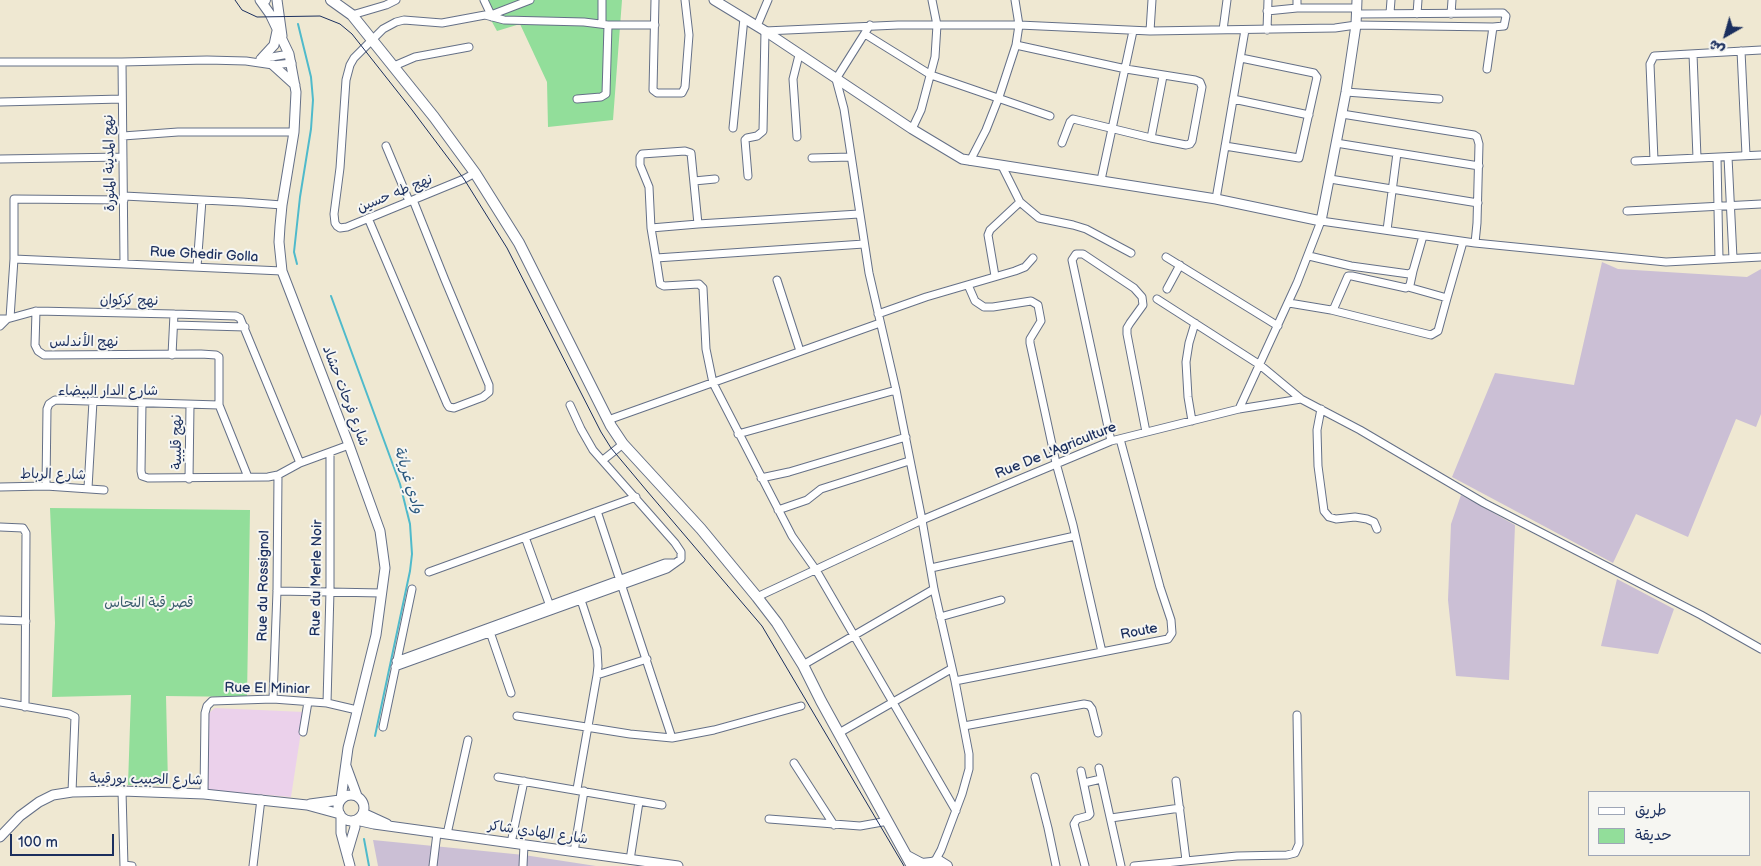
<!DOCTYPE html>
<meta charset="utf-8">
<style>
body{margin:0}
#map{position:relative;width:1761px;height:866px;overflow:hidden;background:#efe8d2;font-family:"Balsamiq Sans","Playpen Sans Arabic",sans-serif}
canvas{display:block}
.legend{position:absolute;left:1588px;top:791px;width:162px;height:65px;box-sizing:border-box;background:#f6f6f2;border:1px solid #9ea6b7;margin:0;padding:6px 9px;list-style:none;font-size:15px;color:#1b2f5e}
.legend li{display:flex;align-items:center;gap:10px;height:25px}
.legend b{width:25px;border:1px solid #9ea6b7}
.north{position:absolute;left:1701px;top:10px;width:50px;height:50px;-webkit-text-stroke:4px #f6f6f2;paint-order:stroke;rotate:218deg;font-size:14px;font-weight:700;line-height:20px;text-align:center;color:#1b2f5e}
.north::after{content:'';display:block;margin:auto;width:18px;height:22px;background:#1b2f5e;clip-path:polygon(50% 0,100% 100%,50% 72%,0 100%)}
.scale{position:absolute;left:10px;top:834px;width:104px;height:22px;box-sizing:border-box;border:2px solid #1b2f5e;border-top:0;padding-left:6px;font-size:15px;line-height:18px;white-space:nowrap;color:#1b2f5e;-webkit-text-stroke:4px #f6f6f2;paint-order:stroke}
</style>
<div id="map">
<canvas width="1761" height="866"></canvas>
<ul class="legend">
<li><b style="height:6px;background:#fff"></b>طريق</li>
<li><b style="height:14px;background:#92de9a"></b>حديقة</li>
</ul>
<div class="north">ش</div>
<div class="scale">100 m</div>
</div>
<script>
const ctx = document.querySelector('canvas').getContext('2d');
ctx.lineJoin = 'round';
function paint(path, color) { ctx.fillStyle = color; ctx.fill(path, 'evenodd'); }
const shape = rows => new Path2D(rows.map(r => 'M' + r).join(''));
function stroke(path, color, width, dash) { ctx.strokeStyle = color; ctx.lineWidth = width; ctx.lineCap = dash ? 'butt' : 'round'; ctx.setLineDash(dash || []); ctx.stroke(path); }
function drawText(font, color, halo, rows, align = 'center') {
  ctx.font = font + ' "Balsamiq Sans","Playpen Sans Arabic",sans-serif'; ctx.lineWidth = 4; ctx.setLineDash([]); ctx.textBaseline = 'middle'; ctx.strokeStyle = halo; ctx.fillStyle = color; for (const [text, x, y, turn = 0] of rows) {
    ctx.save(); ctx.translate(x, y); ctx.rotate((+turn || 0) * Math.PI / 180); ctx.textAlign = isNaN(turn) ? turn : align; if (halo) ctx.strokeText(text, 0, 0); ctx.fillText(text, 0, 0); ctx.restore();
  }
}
const built = shape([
 [215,708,304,712,291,797,208,790,208,714]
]);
const industrial = shape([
 [1602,262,1618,269,1747,277,1761,269,1761,414,1756,427,1736,419,1688,537,1636,514,1613,563,1452,477,1495,373,1574,385],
 [1461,495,1515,525,1509,680,1456,676,1448,600,1451,524],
 [1617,579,1674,609,1658,654,1601,646],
 [373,840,524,855,596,866,378,866]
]);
const green = shape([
 [480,0,622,0,613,120,548,127,547,82,520,24,497,31],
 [50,508,250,510,247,697,166,696,168,785,128,785,131,695,52,697,55,623]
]);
const stream = shape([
 [297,264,294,252,300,197,311,129,313,100,311,77,298,24],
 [331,296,400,484,410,524,412,554,410,571,375,736],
 [364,839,369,866]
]);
const minor = shape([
 [484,0,492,17],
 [655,0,653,90,657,93,682,93,685,87,689,35,685,0],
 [1297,8,1297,0],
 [1267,11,1297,8,1356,8],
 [1390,13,1391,0],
 [1417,14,1418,0],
 [1451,14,1452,0],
 [352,15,386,5,396,0],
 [491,15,530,0],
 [602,23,602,0],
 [870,25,836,79,844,109,869,273,896,390,922,520,934,589,955,681,969,754,969,769,962,794,941,850,935,861],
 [757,26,768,0],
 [1223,30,1227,0],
 [1267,30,1268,0],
 [1150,31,1152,0],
 [865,34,931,75,1050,116],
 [1016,45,1126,69,1195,80,1200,82,1202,87,1192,141,1190,144,1186,145,1151,138,1073,119,1070,122,1062,143],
 [1741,51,1746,155],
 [1693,54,1697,158],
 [260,59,289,54],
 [0,62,122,62,207,60,246,61,273,65,292,63],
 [122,62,124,263],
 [394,66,415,57,469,47],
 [1487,69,1493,27],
 [1346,92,1439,99],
 [577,99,601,97,606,94,608,25,655,25],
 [1233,99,1309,115],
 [0,102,122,99],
 [1342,114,1474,135,1477,137,1479,144,1477,223,1475,243],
 [733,128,744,18],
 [912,129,921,110,935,57,937,25,932,0],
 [123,136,178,132,294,132],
 [797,137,793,79,799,55],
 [1151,138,1163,76],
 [1336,143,1479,166],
 [386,146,409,201],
 [1225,146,1299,158,1317,77,1314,73,1241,58],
 [1728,157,1733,258],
 [812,158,851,157],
 [1717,158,1719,259],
 [0,159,123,157],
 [1654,160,1650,64,1654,56,1761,50],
 [970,161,986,130,999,97,1016,45,1019,25,1015,0],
 [1635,161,1761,155],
 [1002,166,1020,202,1039,218,1073,225,1086,229,1131,253],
 [475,173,464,179,347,227,340,228,337,226,335,223,334,214,340,168,346,80,350,65,354,58,383,29,396,22,404,20,442,23,485,15,504,20,584,22,608,25],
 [748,176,745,140,747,138,757,136,763,131,765,31,898,25,1019,25,1150,31,1335,28,1356,25,1493,27,1504,26,1506,16,1503,13,1496,13,1356,14],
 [1330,179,1478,203],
 [1101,180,1133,31],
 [694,181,715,179],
 [124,196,242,202,282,205],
 [1216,199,1245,30],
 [1627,211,1761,204],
 [368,218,447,404,449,407,454,408,483,397,489,392,489,385,445,280,413,200],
 [651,228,698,224,859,214],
 [1387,230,1397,153],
 [864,244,656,258,660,284,664,286,699,284,703,288,706,349,713,383,792,536,816,570,956,811],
 [1309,256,1351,266,1409,274,1413,271,1423,236],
 [1166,257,1278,326],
 [656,258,651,228,649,187,640,165,640,157,642,154,685,151,691,153,698,224],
 [14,259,282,271],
 [197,267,202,200],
 [995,276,988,235,990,230,1020,202],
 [777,280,800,351],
 [968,285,975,301,984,307,993,307,1031,301,1038,305,1041,321,1030,339,1030,343,1056,463,1073,525,1102,652,1168,639,1172,633,1171,620,1160,587,1120,439],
 [1408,287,1447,298,1463,242],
 [1167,289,1180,265],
 [1157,299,1260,365,1301,399],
 [1289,303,1331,310,1334,308,1348,276,1352,276,1406,288,1410,285,1413,271],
 [1331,310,1431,335,1438,331,1447,298],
 [36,311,35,345,38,351,44,355,201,354,216,355,219,357,219,405,248,477],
 [878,314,926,297,1015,271,1025,267,1033,258],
 [10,318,14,259,14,199,124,200],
 [0,319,7,319,36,311,174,314,236,316,240,318,300,463],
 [174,325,245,327],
 [0,326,7,319],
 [172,355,174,314],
 [142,403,141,471,142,476,148,478,268,477,278,475,300,463,349,445],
 [1239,409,1297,283,1321,221,1475,243,1666,262,1761,257],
 [1321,409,1317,430,1318,466,1324,511,1329,517,1336,519,1355,517,1367,519,1374,522,1377,529],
 [608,420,880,323],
 [1192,421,1188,397,1186,362,1189,343,1195,323],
 [738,434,896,390],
 [1111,441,1072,260,1076,254,1083,254,1134,288,1142,297,1143,305,1130,323,1127,328,1127,334,1146,432],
 [603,460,623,444],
 [761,478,789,472,906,437],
 [189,479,190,405],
 [46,486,47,409,49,404,55,400,219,405],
 [0,487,46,486,104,490],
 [88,488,93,401],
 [778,510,807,500,821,489,909,461],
 [597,511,672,738],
 [0,527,23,528,26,533,25,707],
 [525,537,551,609],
 [931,568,1075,536],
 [429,572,636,497],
 [277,591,382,593],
 [580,597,597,649,598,666,597,675,647,659],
 [757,597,922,520,1111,441,1239,409,1301,399,1360,430,1484,503,1701,615,1761,649],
 [940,617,1001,600],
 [0,620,26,621],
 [490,632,511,693],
 [396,661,665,563,675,563],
 [803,665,934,589],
 [395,667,667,569,681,559,681,552,675,543,593,450,581,429,570,405],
 [955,681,1102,652],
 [273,699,277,591,278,475],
 [0,702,69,714,75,717,72,792],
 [327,703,330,591,330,454],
 [517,716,630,734,672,738,714,730,801,706],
 [964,726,1084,704,1089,705,1092,709,1098,733],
 [383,727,412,589],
 [303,732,308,702],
 [839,733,951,669],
 [794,763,834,825],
 [1099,768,1121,866],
 [1081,771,1090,814,1088,816,1077,819,1074,824,1085,866],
 [498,777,662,805],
 [1035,777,1048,828,1056,866],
 [1176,781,1186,860],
 [1084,783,1101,779],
 [577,789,597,675],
 [122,791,124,866],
 [204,794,205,713,207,706,212,701,273,699,327,703,357,710],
 [1111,818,1180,808],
 [769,819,860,826,888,821],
 [447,834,468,740],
 [511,843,524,781],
 [574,852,584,791],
 [630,860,639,802],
 [124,865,132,866],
 [253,866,261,799],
 [433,866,437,833],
 [523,866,524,845],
 [1134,866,1237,856,1287,855,1295,853,1299,844,1297,715]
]);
const tertiary = shape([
 [260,0,270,14,289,54,296,92,294,132,282,205,280,226,279,242,282,271,349,445,380,531,385,568,376,635,348,748,341,799],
 [277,0,282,36],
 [714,0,765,31,912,129,962,159,1216,199,1321,221,1346,92,1356,25,1357,0],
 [262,58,274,45,277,31],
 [273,65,295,85],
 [346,766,357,796],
 '338 808a13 13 0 1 1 26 0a13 13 0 1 1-26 0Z',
 [310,804,340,800],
 [363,813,387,824],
 [341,816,341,833,350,866],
 [356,820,374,824,678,866],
 [0,837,20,816,39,802,53,795,72,792,122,791,204,794,307,805,340,814],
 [347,854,355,827,354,821]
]);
const secondary = shape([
 [264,0,265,0],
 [331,0,352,15,434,117,475,173,519,243,611,426,623,444,701,529,757,597,777,623,803,665,821,701,912,866],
 [907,856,922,864,931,863],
 [927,866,931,863,939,861,947,866]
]);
const tram = shape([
 [235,0,242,10,257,17,320,16,340,24,352,34,412,110,464,179,507,248,601,432,611,448,647,491,762,626,904,866]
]);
const streetNames = [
 ["نهج المدينة المنورة",110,163,-91],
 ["نهج طه حسين",395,194,-22],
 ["Rue Ghedir Golla",204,255,3],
 ["نهج كركوان",129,301,1],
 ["نهج الأندلس",84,342],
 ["شارع الدار البيضاء",108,391],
 ["شارع فرحات حشاد",345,396,69],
 ["نهج قليبية",177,442,-90],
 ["Rue De L'Agriculture",1056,451,-22],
 ["شارع الرباط",53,475,1],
 ["Rue du Merle Noir",317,578,-89],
 ["Rue du Rossignol",264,586,-89],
 ["Route",1139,632,-11],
 ["Rue El Miniar",267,689,1],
 ["شارع الحبيب بورقيبة",146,780,1],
 ["شارع الهادي شاكر",538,833,8]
];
const parkNames = [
 ["قصر قبة النحاس",149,603]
];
const waterNames = [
 ["وادي غريانة",408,480,73]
];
paint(built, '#ebd1eb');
paint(industrial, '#cbbfd5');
paint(green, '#92de9a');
stroke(stream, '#4fbacb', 2);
stroke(minor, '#657087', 9);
stroke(tertiary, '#657087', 11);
stroke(secondary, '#657087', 12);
stroke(minor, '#fff', 7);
stroke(tertiary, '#fff', 9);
stroke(secondary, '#fff', 10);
stroke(tram, '#1b2f5e', 1);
drawText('14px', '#1b2f5e', '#f6f6f2', streetNames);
drawText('14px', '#395b6d', '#f6f6f2', parkNames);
drawText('italic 15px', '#2b597f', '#f6f6f2', waterNames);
</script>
